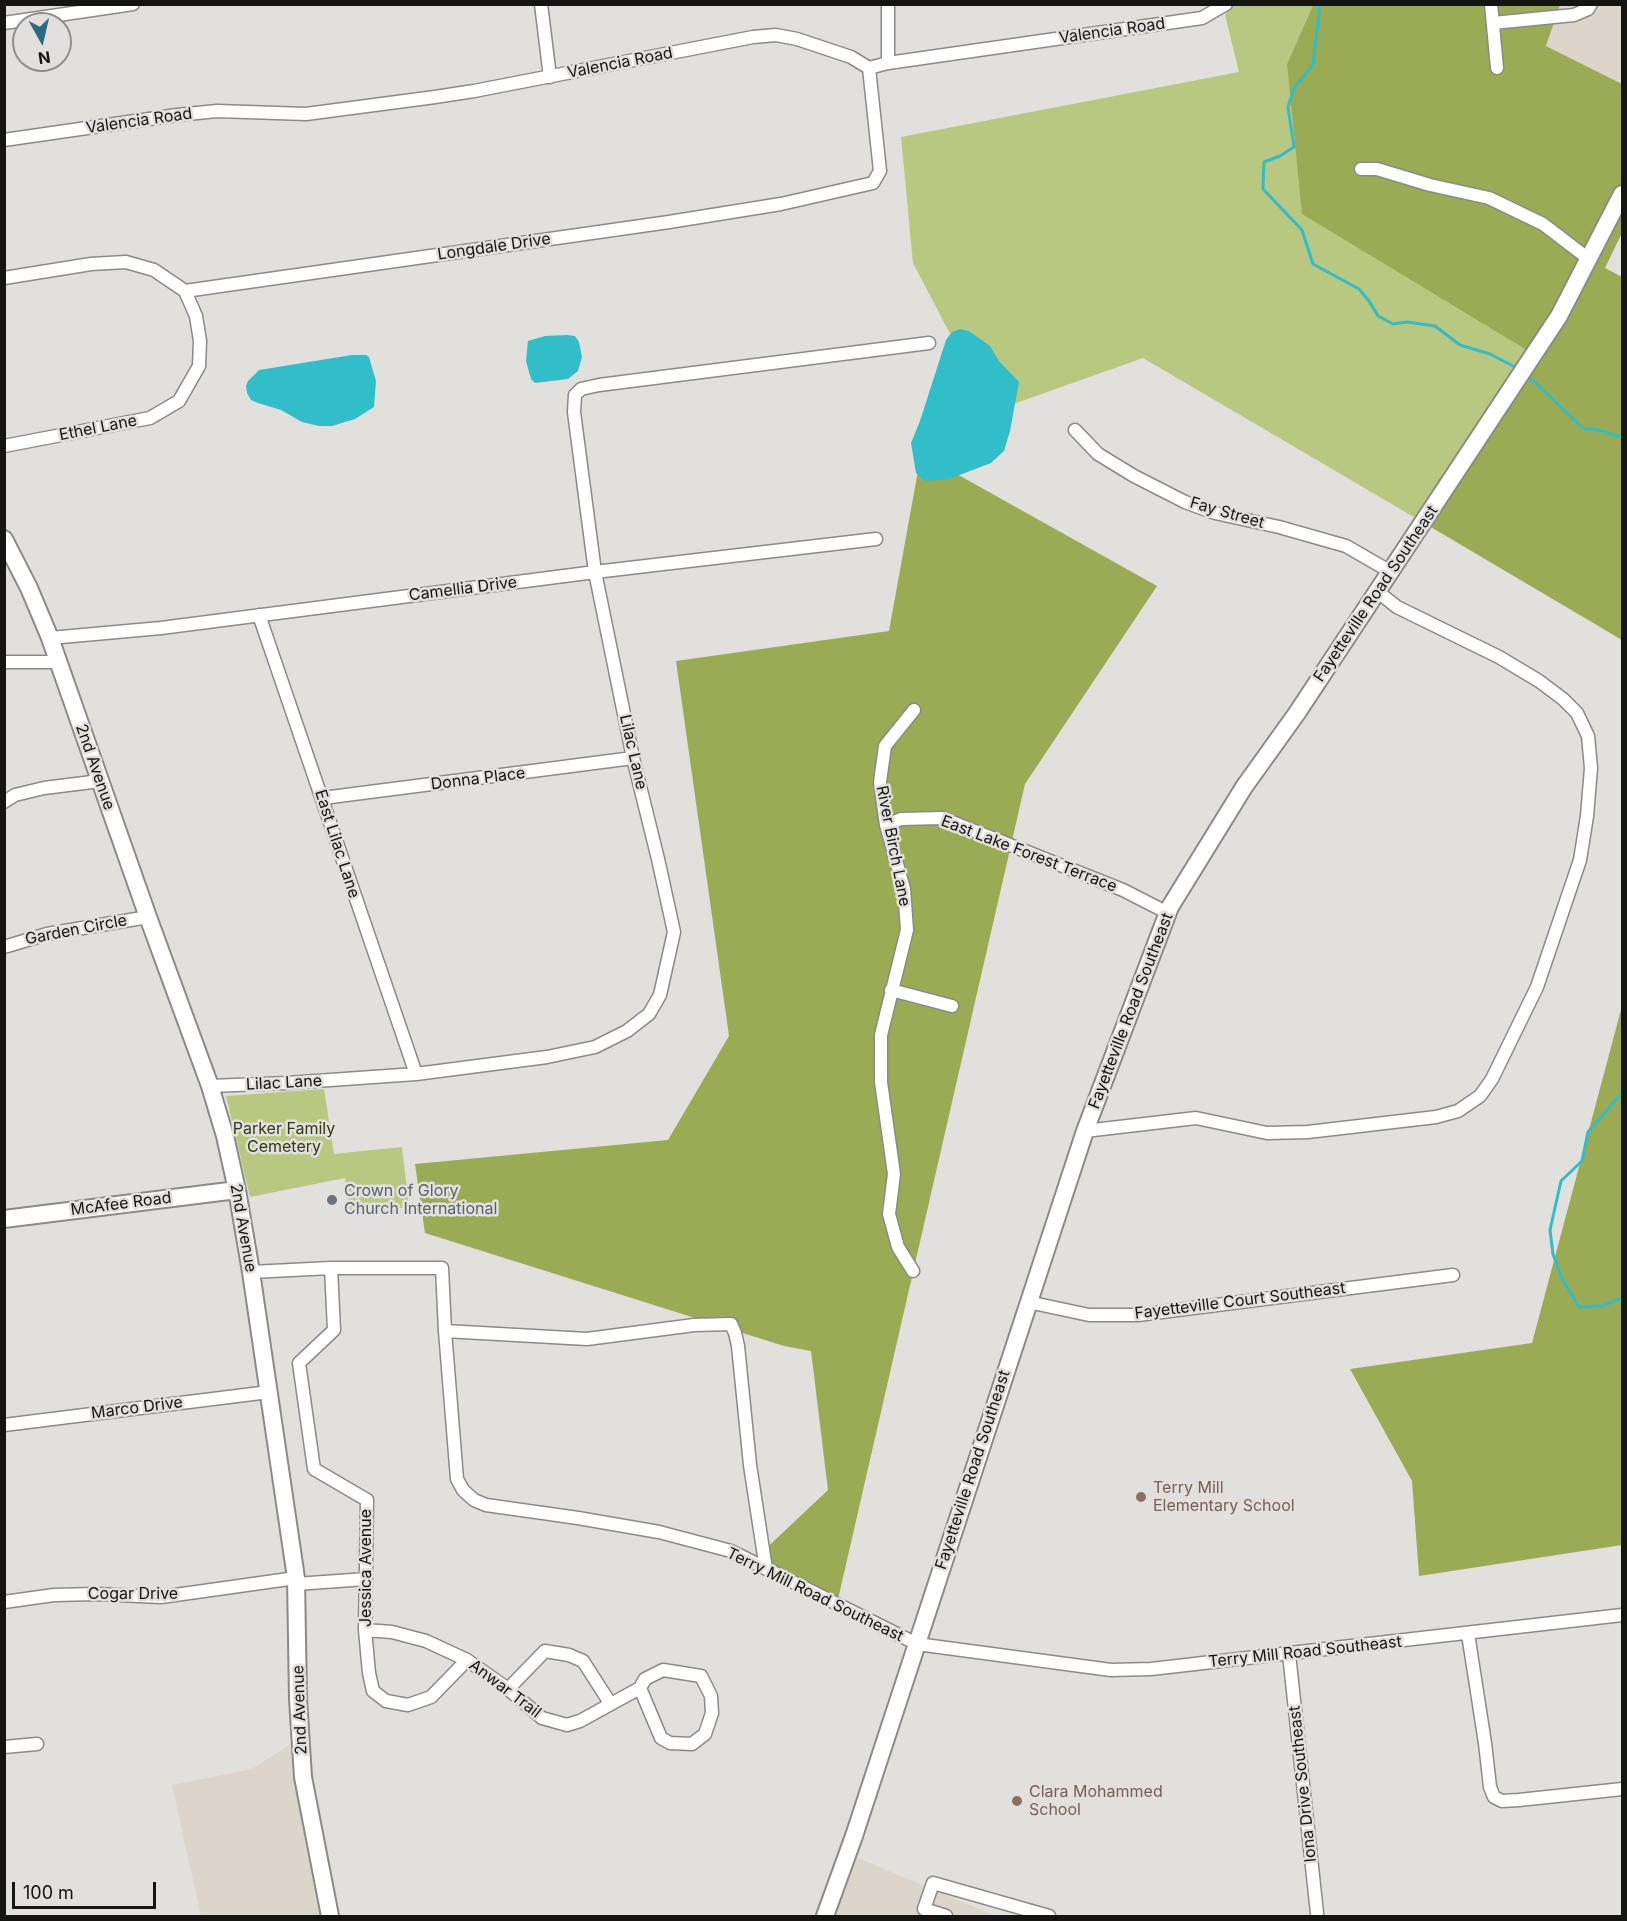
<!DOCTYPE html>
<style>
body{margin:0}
#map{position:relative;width:1627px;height:1921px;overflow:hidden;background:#e2e0dd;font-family:Inter,sans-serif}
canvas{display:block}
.frame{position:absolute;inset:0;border:6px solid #141412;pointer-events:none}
.north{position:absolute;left:12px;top:12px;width:60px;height:60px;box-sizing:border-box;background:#e2e0dd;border:2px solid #908e8c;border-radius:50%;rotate:172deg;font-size:16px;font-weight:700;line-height:24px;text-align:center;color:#141412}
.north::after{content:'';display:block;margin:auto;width:21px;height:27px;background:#2d6b81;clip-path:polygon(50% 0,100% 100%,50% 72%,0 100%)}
.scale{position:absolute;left:12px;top:1882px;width:144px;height:27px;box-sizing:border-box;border:3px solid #141412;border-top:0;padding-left:8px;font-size:18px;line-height:21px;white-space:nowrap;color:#141412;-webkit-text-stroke:4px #e2e0dd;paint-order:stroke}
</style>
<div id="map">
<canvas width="1627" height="1921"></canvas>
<div class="frame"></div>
<div class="north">N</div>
<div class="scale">100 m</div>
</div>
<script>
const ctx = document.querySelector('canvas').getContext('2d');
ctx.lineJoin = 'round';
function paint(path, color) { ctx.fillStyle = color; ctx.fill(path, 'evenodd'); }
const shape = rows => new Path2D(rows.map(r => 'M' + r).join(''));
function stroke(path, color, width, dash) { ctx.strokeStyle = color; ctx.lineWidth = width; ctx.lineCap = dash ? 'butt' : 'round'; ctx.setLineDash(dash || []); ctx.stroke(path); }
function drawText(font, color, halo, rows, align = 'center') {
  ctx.font = font + ' Inter,sans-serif'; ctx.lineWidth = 5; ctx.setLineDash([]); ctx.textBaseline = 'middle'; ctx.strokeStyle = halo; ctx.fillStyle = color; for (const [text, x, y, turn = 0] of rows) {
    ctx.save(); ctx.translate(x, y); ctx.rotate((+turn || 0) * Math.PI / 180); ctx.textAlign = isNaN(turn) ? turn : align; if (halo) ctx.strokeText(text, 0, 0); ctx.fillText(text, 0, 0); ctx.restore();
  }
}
const built = shape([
 [1560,5,1622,5,1622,84,1546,46],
 [294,1742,325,1916,201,1916,172,1785,252,1769],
 [839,1850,996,1916,814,1916]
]);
const green = shape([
 [1231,5,1313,5,1287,64,1540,358,1424,523,1143,358,991,412,913,263,901,137,1239,72,1225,15],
 [324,1089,334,1154,402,1147,409,1207,351,1215,345,1178,250,1197,226,1096]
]);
const forest = shape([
 [1313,5,1560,5,1546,46,1622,84,1622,233,1605,268,1622,277,1622,640,1424,523,1540,358,1302,214,1287,64],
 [921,454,1157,586,1025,784,836,1608,758,1556,828,1490,811,1351,784,1346,425,1233,415,1164,668,1140,729,1036,676,661,889,631],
 [1622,1006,1622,1545,1419,1576,1412,1481,1350,1369,1532,1343]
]);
const water = shape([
 [960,329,969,331,990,346,999,361,1019,382,1010,431,1004,451,991,463,949,479,925,481,916,473,911,443,920,421,946,340,952,332],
 [567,335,575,336,579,342,582,357,578,371,568,379,535,383,531,379,526,361,528,341,545,336],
 [352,355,366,355,369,357,376,381,374,407,355,419,332,426,319,426,302,422,281,410,258,403,251,400,247,393,246,386,248,381,259,370]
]);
const stream = shape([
 [1320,4,1313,65,1294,88,1288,107,1294,147,1280,156,1264,162,1263,189,1302,230,1313,264,1359,289,1369,301,1378,316,1393,324,1407,322,1435,326,1460,345,1490,354,1517,368],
 [1527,375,1584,429,1594,429,1622,437],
 [1622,1093,1588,1132,1582,1161,1561,1181,1550,1230,1553,1254,1562,1279,1579,1307,1602,1306,1622,1298]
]);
const street = shape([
 [541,4,550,77],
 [888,4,888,63],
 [1491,4,1497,68],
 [4,23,133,4],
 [1493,23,1574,15,1588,9,1591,4],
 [4,140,177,115,217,111,306,114,435,97,474,91,753,37,776,35,797,39,851,57,869,68,888,63,1202,18,1226,4],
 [1361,169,1377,169,1430,185,1489,198,1543,224,1590,260],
 [4,278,91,264,126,262,154,270,185,291,669,222,781,204,873,183,880,171,869,68],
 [1075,430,1098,454,1134,476,1185,502,1215,513,1279,527,1346,546,1391,572],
 [4,446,150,418,179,401,199,366,200,341,196,316,185,291],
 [259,615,416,1074],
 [50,638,161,628,595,572,876,539],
 [4,662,58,662],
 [323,798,633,758],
 [4,802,15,795,44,788,100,781],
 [886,825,901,819,942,818,1123,890,1168,913],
 [4,947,47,934,148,917],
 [891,990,952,1006],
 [210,1086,287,1083,416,1074,547,1057,595,1047,627,1031,649,1014,660,995,674,932,658,859,633,758,595,572,574,412,575,395,581,389,599,385,929,343],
 [1085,1131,1196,1118,1267,1133,1308,1132,1436,1117,1458,1111,1480,1096,1492,1079,1537,987,1580,860,1587,816,1591,768,1588,736,1577,713,1563,699,1539,681,1499,657,1397,607,1378,592],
 [331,1268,334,1330,299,1363,314,1469,367,1500,365,1630,369,1673,373,1691,386,1701,408,1705,431,1697,467,1660],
 [913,1271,898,1247,889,1214,894,1174,881,1082,881,1035,907,930,904,889,886,825,880,782,885,746,914,710],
 [251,1272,331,1268,442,1268,445,1331,457,1479,463,1490,474,1500,486,1505,578,1518,659,1532,731,1551,917,1644,1111,1670,1151,1669,1622,1615],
 [1028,1302,1089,1315,1138,1315,1453,1275],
 [445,1331,587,1339,694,1325,731,1324,735,1333,738,1346,750,1465,766,1569],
 [4,1425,269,1392],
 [296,1584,366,1579],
 [4,1602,54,1595,96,1594,161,1597,296,1578],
 [365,1630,392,1632,426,1641,467,1660,508,1689,542,1718,567,1725,580,1721,640,1688,645,1679,663,1670,701,1676,711,1696,712,1713,705,1734,692,1744,670,1743,661,1738,640,1688],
 [1468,1634,1485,1743,1490,1787,1494,1797,1502,1801,1519,1800,1622,1789],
 [1289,1654,1317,1913],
 [508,1689,545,1651,569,1655,583,1661,610,1703],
 [4,1747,37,1744],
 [946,1916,924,1909,933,1883,1049,1916]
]);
const secondary = shape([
 [4,539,29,588,50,638,148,917,210,1086,225,1136,237,1190,251,1272,296,1578,298,1699,303,1777,330,1916],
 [4,1219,237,1190],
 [825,1916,854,1836,1085,1131,1170,907,1244,787,1297,713,1559,316,1622,194]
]);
const markers = [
 [332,1200,6,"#6b7280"],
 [1141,1497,6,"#8d6e63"],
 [1017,1801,6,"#8d6e63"]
];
const streetNames = [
 ["Valencia Road",1112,31,-8],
 ["Valencia Road",620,63,-11],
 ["Valencia Road",139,121,-8],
 ["Longdale Drive",494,247,-8],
 ["Ethel Lane",98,428,-11],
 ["Fay Street",1227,513,16],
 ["Camellia Drive",463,589,-7],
 ["Fayetteville Road Southeast",1376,594,-56],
 ["Lilac Lane",633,752,77],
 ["2nd Avenue",95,767,71],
 ["Donna Place",478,779,-7],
 ["East Lilac Lane",337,844,72],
 ["River Birch Lane",893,846,79],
 ["East Lake Forest Terrace",1029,854,21],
 ["Garden Circle",76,930,-11],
 ["Fayetteville Road Southeast",1131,1011,-69],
 ["Lilac Lane",284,1083,-3],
 ["McAfee Road",121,1204,-7],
 ["2nd Avenue",243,1228,80],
 ["Fayetteville Court Southeast",1240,1301,-7],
 ["Marco Drive",137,1408,-7],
 ["Fayetteville Road Southeast",973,1470,-72],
 ["Jessica Avenue",366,1568,-90],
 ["Cogar Drive",133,1594],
 ["Terry Mill Road Southeast",815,1595,26],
 ["Terry Mill Road Southeast",1305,1652,-6],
 ["Anwar Trail",505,1689,37],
 ["2nd Avenue",300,1710,-92],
 ["Iona Drive Southeast",1303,1784,-96]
];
const parkNames = [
 ["Parker Family",284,1129],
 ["Cemetery",284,1147]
];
const worshipNames = [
 ["Crown of Glory",344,1191],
 ["Church International",344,1209]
];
const educationNames = [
 ["Terry Mill",1153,1488],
 ["Elementary School",1153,1506],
 ["Clara Mohammed",1029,1792],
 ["School",1029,1810]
];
paint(built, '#dbd5cb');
paint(green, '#b9c881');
paint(forest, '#9bab54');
paint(water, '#31bec9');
stroke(stream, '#31bec9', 3);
stroke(street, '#8c8a87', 15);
stroke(secondary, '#8c8a87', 20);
stroke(street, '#fff', 12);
stroke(secondary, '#fff', 16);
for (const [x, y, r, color] of markers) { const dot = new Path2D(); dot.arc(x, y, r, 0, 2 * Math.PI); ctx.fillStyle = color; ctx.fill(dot); stroke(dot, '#e2e0dd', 2); }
drawText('16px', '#141412', '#e2e0dd', streetNames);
drawText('16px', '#313813', '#e2e0dd', parkNames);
drawText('16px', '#5b616d', '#e2e0dd', worshipNames, 'left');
drawText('16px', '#785e54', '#e2e0dd', educationNames, 'left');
</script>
